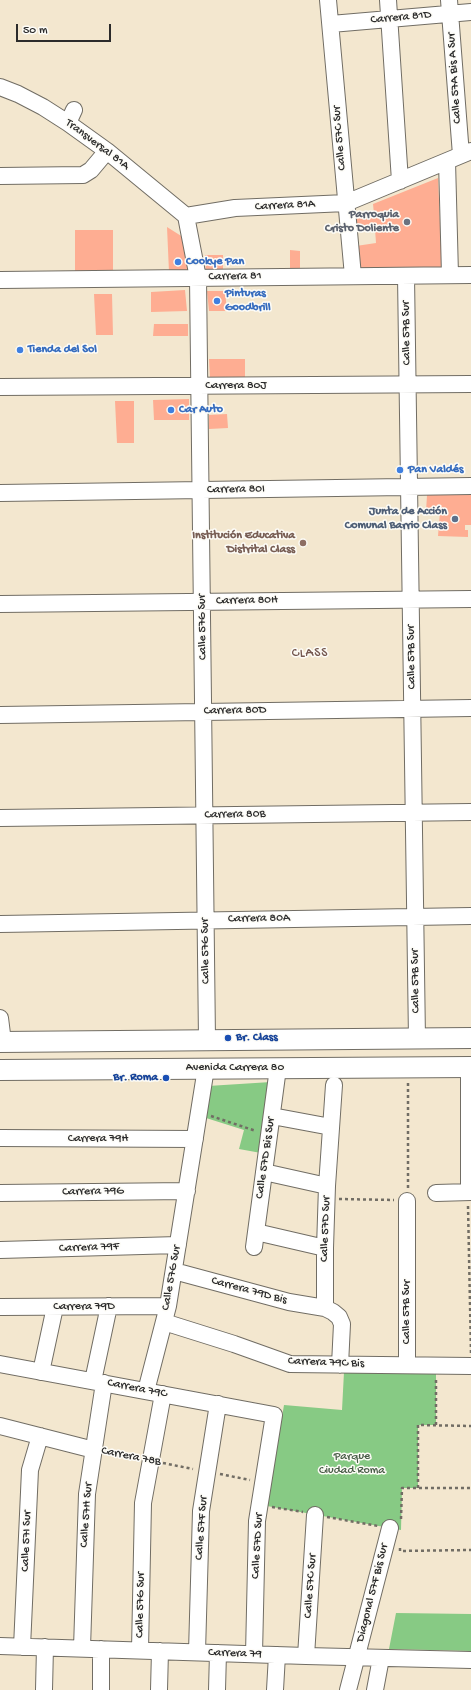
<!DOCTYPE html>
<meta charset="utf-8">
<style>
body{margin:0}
#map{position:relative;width:471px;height:1690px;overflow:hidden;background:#f3e7cf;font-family:"Gochi Hand",sans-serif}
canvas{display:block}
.scale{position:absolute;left:16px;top:24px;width:95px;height:18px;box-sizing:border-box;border:2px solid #2b2b2b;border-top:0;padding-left:5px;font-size:12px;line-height:14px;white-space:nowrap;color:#2b2b2b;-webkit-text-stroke:3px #fdfcf7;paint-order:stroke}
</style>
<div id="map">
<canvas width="471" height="1690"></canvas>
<div class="scale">50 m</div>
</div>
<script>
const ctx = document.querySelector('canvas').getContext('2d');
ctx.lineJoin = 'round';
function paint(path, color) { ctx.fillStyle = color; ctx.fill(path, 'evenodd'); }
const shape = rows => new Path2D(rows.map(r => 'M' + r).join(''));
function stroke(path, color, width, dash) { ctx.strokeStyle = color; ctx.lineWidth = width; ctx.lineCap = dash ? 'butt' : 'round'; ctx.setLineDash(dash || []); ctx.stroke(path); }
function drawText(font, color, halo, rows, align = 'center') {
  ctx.font = font + ' "Gochi Hand",sans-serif'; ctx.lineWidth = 3; ctx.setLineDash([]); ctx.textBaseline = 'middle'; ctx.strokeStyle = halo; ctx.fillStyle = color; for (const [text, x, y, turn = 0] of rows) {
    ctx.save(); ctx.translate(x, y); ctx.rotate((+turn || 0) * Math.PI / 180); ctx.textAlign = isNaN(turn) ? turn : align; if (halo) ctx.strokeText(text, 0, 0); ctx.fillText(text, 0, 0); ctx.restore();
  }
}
const green = shape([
 [271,1082,261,1153,239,1149,244,1130,203,1117,208,1086],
 [436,1371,436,1425,418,1425,418,1488,402,1488,401,1530,267,1506,284,1405,342,1410,344,1372],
 [396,1613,471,1614,471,1651,389,1649]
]);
const building = shape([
 [438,178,442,269,357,268,356,246,376,243,375,229,354,232,352,219,374,214,373,204],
 [167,227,186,239,188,272,169,272],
 [75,230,113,230,113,271,75,272],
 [290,250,300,251,300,270,290,270],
 [205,255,223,255,223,273,206,272],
 [185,290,187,311,151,312,151,292],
 [207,291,225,291,227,311,209,311],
 [94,294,112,294,113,335,96,335],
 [154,324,188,324,188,336,153,336],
 [209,359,245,359,245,379,210,379],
 [189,399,189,420,154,420,153,400],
 [115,401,134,401,134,443,117,443],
 [227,414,228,428,209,429,209,415],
 [427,495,471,495,471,525,465,525,465,530,468,530,468,537,438,536,440,512,426,512]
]);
const path = shape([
 [211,1116,256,1131],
 [408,1188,408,1083],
 [339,1199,394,1200],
 [468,1206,471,1353],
 [436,1425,436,1378],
 [106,1453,138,1459],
 [163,1463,193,1469],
 [220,1474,250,1480],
 [418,1488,418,1425,471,1426],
 [272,1507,303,1512],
 [327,1517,378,1526],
 [401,1519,402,1488,471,1488],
 [400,1548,400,1551,471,1550]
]);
const minor = shape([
 [328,0,353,276],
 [388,0,400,181],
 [449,0,461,155],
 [331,24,471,12],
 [0,87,18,94,43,107,68,123,107,151,186,216],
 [68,123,74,110],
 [447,161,450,275],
 [0,176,83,175,91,170,107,151],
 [186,216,198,278,207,1040],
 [186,216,235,208,346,203,471,151],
 [406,276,417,1039],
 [0,280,471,275],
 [0,387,471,384],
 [0,493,471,486],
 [0,604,471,599],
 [0,715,471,708],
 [0,818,471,812],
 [0,924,471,916],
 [0,1018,3,1042],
 [469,1067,469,1192],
 [334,1085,327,1186,325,1248,325,1308,333,1312,339,1317,342,1324,340,1365],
 [272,1116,331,1127],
 [0,1138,195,1139],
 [264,1172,327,1186],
 [0,1193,187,1191],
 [436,1193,471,1192],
 [256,1232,325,1248],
 [254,1247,278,1068],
 [0,1250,178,1245],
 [174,1271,289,1302,325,1308],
 [0,1307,168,1306],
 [164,1322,234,1344,290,1364,471,1366],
 [0,1364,274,1415,257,1521,254,1654],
 [407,1365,407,1201],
 [41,1372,55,1307],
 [93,1381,109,1306],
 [146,1391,168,1306,206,1068],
 [0,1426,94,1450],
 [0,1646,306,1656,471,1660],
 [22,1647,30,1470,40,1436],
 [82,1648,87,1494,104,1383],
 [140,1650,143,1503,163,1394],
 [197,1652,201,1511,218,1404],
 [306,1656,315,1515],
 [44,1690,45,1647],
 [101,1690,101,1649],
 [159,1690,160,1651],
 [217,1690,218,1653],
 [275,1690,277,1655],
 [348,1690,390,1528],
 [375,1690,381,1658]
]);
const major = shape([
 [0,1042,471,1038],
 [0,1070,471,1067]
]);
const markers = [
 [407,222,4,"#6b7280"],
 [178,262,4,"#3f7fe0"],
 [217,301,4,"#3f7fe0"],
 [20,350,4,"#3f7fe0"],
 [171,410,4,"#3f7fe0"],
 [400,470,4,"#3f7fe0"],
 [455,519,4,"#5c6f8a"],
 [303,543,4,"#8d6e63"],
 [228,1038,4,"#1a4fb4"],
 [166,1078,4,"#1a4fb4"]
];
const streetNames = [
 ["Carrera 81D",401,18,-5],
 ["Calle 57A Bis A Sur",455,78,-94],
 ["Calle 57C Sur",340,138,-95],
 ["Transversal 81A",97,145,37],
 ["Carrera 81A",285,206,-3],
 ["Carrera 81",235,277,-1],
 ["Calle 57B Sur",407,333,-91],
 ["Carrera 80J",236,386],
 ["Carrera 80I",236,490,-1],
 ["Carrera 80H",247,601,-1],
 ["Calle 57G Sur",203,627,-91],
 ["Calle 57B Sur",412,657,-91],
 ["Carrera 80D",235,711,-1],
 ["Carrera 80B",235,815,-1],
 ["Carrera 80A",259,919,-1],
 ["Calle 57G Sur",206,951,-91],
 ["Calle 57B Sur",416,981,-91],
 ["Avenida Carrera 80",235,1068],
 ["Carrera 79H",98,1139],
 ["Calle 57D Bis Sur",266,1158,-82],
 ["Carrera 79G",93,1192,-1],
 ["Calle 57D Sur",326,1229,-88],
 ["Carrera 79F",89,1248,-2],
 ["Calle 57G Sur",172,1278,-80],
 ["Carrera 79D Bis",249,1291,15],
 ["Carrera 79D",84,1307],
 ["Calle 57B Sur",407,1312,-90],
 ["Carrera 79C Bis",326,1363,2],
 ["Carrera 79C",137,1389,11],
 ["Carrera 78B",131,1457,11],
 ["Calle 57H Sur",87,1515,-86],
 ["Calle 57F Sur",202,1528,-86],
 ["Calle 57I Sur",27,1541,-88],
 ["Calle 57D Sur",258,1546,-87],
 ["Calle 57C Sur",311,1586,-86],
 ["Diagonal 57F Bis Sur",373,1593,-76],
 ["Calle 57G Sur",141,1605,-89],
 ["Carrera 79",235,1654,2]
];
const worshipNames = [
 ["Parroquia",399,215],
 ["Cristo Doliente",399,229]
];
const shopNames = [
 ["Cookye Pan",186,262],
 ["Pinturas",225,294],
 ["Goodbrill",225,308],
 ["Tienda del Sol",28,350],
 ["Car Auto",179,410],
 ["Pan Valdés",408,470]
];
const serviceNames = [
 ["Junta de Acción",447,512],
 ["Comunal Barrio Class",447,526]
];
const educationNames = [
 ["Institución Educativa",295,536],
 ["Distrital Class",295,550]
];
const transitNames = [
 ["Br. Class",236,1038],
 ["Br. Roma",158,1078,"right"]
];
const parkNames = [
 ["Parque",352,1457],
 ["Ciudad Roma",352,1471]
];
const neighbourhoodNames = [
 ["CLASS",310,654]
];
paint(green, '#87ca84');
paint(building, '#fead92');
stroke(minor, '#716d64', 18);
stroke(major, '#716d64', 22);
stroke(path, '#716d64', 2.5, [3, 3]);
stroke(minor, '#fff', 16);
stroke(major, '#fff', 20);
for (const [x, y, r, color] of markers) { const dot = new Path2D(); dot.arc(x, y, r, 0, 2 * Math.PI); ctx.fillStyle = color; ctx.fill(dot); stroke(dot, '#fdfcf7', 1.5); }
drawText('12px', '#2b2b2b', '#fdfcf7', streetNames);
drawText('bold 12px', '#5b616d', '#fdfcf7', worshipNames, 'right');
drawText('bold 12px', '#366cbe', '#fdfcf7', shopNames, 'left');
drawText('bold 12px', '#4e5e75', '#fdfcf7', serviceNames, 'right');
drawText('bold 12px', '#785e54', '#fdfcf7', educationNames, 'right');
drawText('bold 12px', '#164399', '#fdfcf7', transitNames, 'left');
drawText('12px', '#475b46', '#fdfcf7', parkNames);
ctx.letterSpacing = '1px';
drawText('13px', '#75584f', '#fdfcf7', neighbourhoodNames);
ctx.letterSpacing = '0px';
</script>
